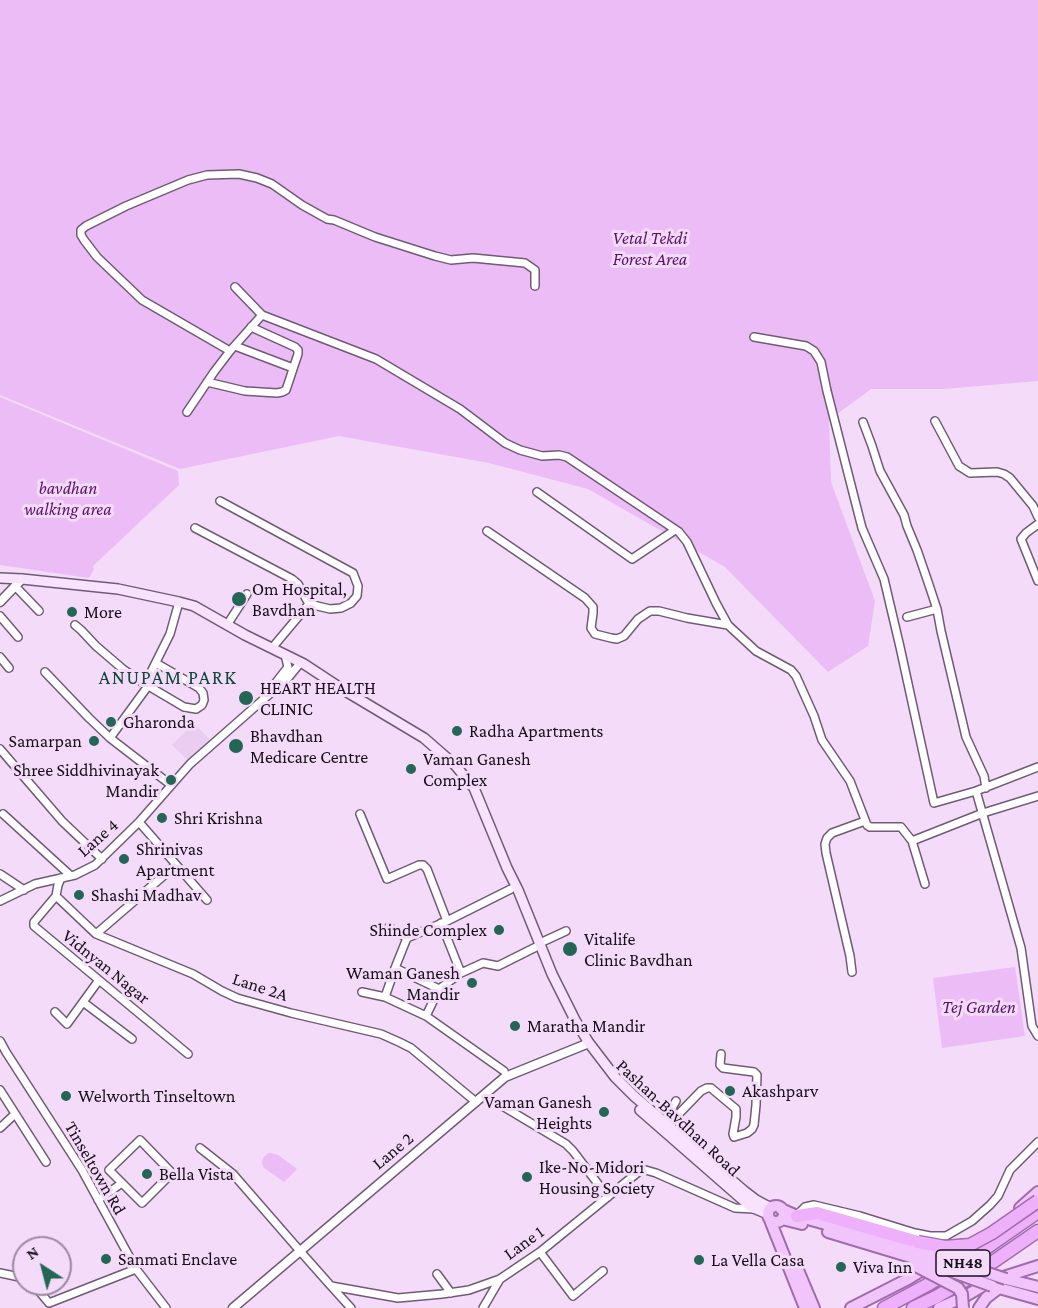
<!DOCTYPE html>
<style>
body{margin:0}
#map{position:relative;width:1038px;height:1308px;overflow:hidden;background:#f3dbf9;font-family:"Crimson Pro",serif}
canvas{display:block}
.north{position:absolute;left:12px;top:1236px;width:60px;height:60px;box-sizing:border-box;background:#f3dbf9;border:2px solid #9c8aa0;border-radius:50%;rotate:324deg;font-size:16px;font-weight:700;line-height:24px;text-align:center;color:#19101a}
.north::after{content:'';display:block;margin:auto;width:21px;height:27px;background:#246655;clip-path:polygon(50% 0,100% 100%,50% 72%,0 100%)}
</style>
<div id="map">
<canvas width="1038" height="1308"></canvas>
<div class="north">N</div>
</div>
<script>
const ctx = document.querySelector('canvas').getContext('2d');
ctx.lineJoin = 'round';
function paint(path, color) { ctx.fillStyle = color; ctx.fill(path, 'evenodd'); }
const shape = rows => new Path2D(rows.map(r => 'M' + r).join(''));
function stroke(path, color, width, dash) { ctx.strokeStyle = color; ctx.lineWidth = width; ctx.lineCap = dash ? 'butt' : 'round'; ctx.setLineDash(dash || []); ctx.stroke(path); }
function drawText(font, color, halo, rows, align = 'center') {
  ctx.font = font + ' "Crimson Pro",serif'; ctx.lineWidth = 6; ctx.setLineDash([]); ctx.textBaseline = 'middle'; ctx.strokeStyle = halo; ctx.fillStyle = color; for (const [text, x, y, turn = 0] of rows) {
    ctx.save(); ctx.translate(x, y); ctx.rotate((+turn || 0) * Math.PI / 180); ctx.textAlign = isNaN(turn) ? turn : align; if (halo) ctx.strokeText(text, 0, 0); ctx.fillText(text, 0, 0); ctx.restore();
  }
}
const built = shape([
 [194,723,210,740,189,761,172,745]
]);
const green = shape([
 [0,0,1038,0,1038,381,944,389,871,389,829,420,831,482,875,601,868,646,828,672,725,567,588,489,489,463,339,436,180,469,0,395],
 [0,397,178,471,179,485,93,566,94,569,89,578,0,565],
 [1015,967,1025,1036,942,1048,933,978],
 [268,1153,271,1153,278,1155,297,1169,284,1182,263,1167,262,1161,263,1158]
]);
const minor = shape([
 [235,287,262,315,376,359,460,409,505,443,520,450,542,456,559,455,567,457,679,532,687,542,716,603,728,625,756,651,791,670,796,676,814,716,822,740,850,781,867,825,870,827,901,827,912,841],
 [262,315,230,351,142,300,97,257,84,240,81,235,81,230,86,226,126,206,188,180,207,175,239,174,257,178,272,184,302,205,327,219,334,220,375,237,435,256,451,260,473,258,525,263,535,270,535,286],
 [754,337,806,346,814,351,821,362,827,391,862,528,884,579,900,647,934,803,976,791],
 [235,346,293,368],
 [207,382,245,391,277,393,282,392,286,390,298,354,298,350,295,347,251,327],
 [187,412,214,372,230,351],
 [935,421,959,466,970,473,997,472,1004,474,1010,478,1033,506,1038,517],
 [863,422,872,446,880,471,904,515,907,526,917,550,928,582,937,609,941,631,966,737,984,776,986,788],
 [537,492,632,559,675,530],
 [1038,524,1026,533,1021,539,1038,581],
 [195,528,292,579,298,584,309,604,330,609,341,608,351,603,357,596,358,586,353,573,220,501],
 [487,531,585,598,593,607,593,613,591,628,595,634,611,638,617,639,624,636,638,619,650,611,659,611,687,618,728,625],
 [15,586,39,611],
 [0,616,18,637],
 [907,617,937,609],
 [75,625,81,630,96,646,124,670,145,684,184,707,196,709,202,705,204,700,203,693,199,688,156,663],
 [227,625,247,594],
 [272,648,309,604],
 [0,657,9,668],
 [45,672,89,718,110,738,171,785],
 [145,684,170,634,179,602],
 [273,691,274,685,288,667,285,655],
 [110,738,148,686],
 [0,749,62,821,102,859],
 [1038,767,976,791,1021,948,1032,1026,1038,1036],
 [3,814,71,876],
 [360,814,387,879,419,865,423,865,427,869,447,921],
 [139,822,207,900],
 [0,874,24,890],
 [61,878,58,885,56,896,34,922,34,926,188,1054],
 [925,884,912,841,983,813,1038,796],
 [56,896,96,934,193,974,222,991,237,998,291,1013,381,1034,399,1042,411,1048,476,1102],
 [0,901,35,884,75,875,95,865,139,822,190,764,273,691,279,689,301,662],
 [441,923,461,973],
 [389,927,407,938],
 [96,934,176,865],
 [540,943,566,931],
 [395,968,439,989],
 [852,972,850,956,826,853,825,844,827,838,832,833,865,821],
 [362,992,385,997,426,1016,504,1071],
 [385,997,395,968,407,938,447,921,511,889],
 [83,1002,132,1039],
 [55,1012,67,1024,99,980],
 [426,1016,439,989,461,973,483,963,498,966,536,947],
 [0,1041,6,1052,82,1170,136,1269,166,1308],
 [0,1090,46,1162],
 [484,1095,566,1144,573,1151,608,1197],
 [664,1122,676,1101],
 [668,1125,701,1091,707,1088,711,1088,736,1109,736,1117,733,1134,734,1137,747,1133,752,1129,754,1125,756,1105,757,1075,754,1072,723,1068,720,1065,721,1054],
 [0,1128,15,1114],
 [200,1148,233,1174,300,1251,331,1286,398,1298,442,1294,469,1290,500,1279,540,1252,642,1169,656,1173,735,1208,754,1209],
 [98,1200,122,1183,109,1170,140,1140,172,1173,142,1203,122,1183],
 [797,1215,805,1207,814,1205,860,1216,915,1233,930,1236,946,1236,972,1221,990,1205,998,1196,1010,1170,1038,1142],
 [540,1252,573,1296,603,1271],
 [0,1273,24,1278],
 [437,1274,451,1293],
 [33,1284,49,1303,136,1269],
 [331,1286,351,1308],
 [483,1308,500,1279]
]);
const tertiary = shape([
 [0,602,22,579],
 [233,1308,505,1077,589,1043]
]);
const secondary = shape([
 [0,578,22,579,118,589,179,602,194,606,245,635,304,664,342,689,424,738,455,765,474,788,507,868,518,890,552,974,575,1020,589,1043,615,1077,634,1096,743,1190,756,1200,771,1208],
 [640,1110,751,1207,768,1214]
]);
const primary = shape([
 '768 1214a8 8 0 1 1 16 0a8 8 0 1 1-16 0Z',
 [1020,1208,1038,1192],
 [781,1209,797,1216,915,1249],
 [782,1219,802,1224],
 [770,1220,805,1308],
 [828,1232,914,1258],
 [795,1263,814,1308],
 [1006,1279,1038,1287],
 [992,1286,1038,1299],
 [851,1308,908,1279,963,1245],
 [939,1308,964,1297,991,1281,1038,1266],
 [979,1308,986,1298,999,1288]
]);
const trunk = shape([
 [797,1216,817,1213,918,1242],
 [884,1308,927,1285,973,1257,1038,1212],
 [913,1308,936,1297,974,1275,1038,1231]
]);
const primaryBridge = shape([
 [915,1249,1006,1279],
 [914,1258,992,1286],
 [914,1265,958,1288,962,1294,963,1308]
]);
const trunkBridge = shape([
 [918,1242,945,1247,970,1245,992,1233,1038,1201]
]);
const markers = [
 [239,599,8,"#246655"],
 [72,612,6,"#246655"],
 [246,698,8,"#246655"],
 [111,722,6,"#246655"],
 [457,731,6,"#246655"],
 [94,741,6,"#246655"],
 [236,746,8,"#246655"],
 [411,769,6,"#246655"],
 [171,780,6,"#246655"],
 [162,818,6,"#246655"],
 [124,859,6,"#246655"],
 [79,895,6,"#246655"],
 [499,930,6,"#246655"],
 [570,949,8,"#246655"],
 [472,983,6,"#246655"],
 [515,1026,6,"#246655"],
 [730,1091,6,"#246655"],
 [66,1096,6,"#246655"],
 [604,1112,6,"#246655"],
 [147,1174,6,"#246655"],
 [527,1177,6,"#246655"],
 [106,1259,6,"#246655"],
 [699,1260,6,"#246655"],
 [841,1267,6,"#246655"]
];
const shields = [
 [963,1263,54]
];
const shieldNames = [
 ["NH48",963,1263]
];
const parkNames = [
 ["Vetal Tekdi",650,238],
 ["Forest Area",650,259],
 ["bavdhan",68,488],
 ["walking area",68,509],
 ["Tej Garden",979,1007]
];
const poiNames = [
 ["Om Hospital,",252,589],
 ["Bavdhan",252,610],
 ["More",84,612],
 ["HEART HEALTH",260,688],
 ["CLINIC",260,709],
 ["Gharonda",123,722],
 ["Radha Apartments",469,731],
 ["Bhavdhan",250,736],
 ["Medicare Centre",250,757],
 ["Samarpan",82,741,"right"],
 ["Vaman Ganesh",423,759],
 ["Complex",423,780],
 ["Shree Siddhivinayak",159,770,"right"],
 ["Mandir",159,791,"right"],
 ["Shri Krishna",174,818],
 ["Shrinivas",136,849],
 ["Apartment",136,870],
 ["Shashi Madhav",91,895],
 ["Shinde Complex",487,930,"right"],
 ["Vitalife",584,939],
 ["Clinic Bavdhan",584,960],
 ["Waman Ganesh",460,973,"right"],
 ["Mandir",460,994,"right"],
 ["Maratha Mandir",527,1026],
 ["Akashparv",742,1091],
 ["Welworth Tinseltown",78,1096],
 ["Vaman Ganesh",592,1102,"right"],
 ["Heights",592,1123,"right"],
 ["Ike-No-Midori",539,1167],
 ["Housing Society",539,1188],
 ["Bella Vista",159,1174],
 ["Sanmati Enclave",118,1259],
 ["La Vella Casa",711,1260],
 ["Viva Inn",853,1267]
];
const streetNames = [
 ["Lane 4",98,838,-41],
 ["Vidnyan Nagar",106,967,39],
 ["Lane 2A",260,987,18],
 ["Pashan-Bavdhan Road",678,1118,43],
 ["Lane 2",393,1151,-40],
 ["Tinseltown Rd",95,1168,60],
 ["Lane 1",524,1243,-36]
];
const neighbourhoodNames = [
 ["ANUPAM PARK",168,678]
];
paint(built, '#eacdf0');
paint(green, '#ecbcf6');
stroke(minor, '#705b75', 10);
stroke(tertiary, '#705b75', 11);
stroke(secondary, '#705b75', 12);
stroke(primary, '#a06cac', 14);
stroke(trunk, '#a06cac', 15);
stroke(minor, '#fff', 7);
stroke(tertiary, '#fff', 8);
stroke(secondary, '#f8e2fe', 9);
stroke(primary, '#f2c4fc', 10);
stroke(trunk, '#eeb0fb', 12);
stroke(primaryBridge, '#a06cac', 14, []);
stroke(trunkBridge, '#a06cac', 15, []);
stroke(primaryBridge, '#f2c4fc', 10);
stroke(trunkBridge, '#eeb0fb', 12);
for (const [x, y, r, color] of markers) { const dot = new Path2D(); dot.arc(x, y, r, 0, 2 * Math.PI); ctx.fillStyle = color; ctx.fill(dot); stroke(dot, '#f3dbf9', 2); }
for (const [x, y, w] of shields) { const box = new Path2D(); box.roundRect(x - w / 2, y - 13, w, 26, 4.5); ctx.fillStyle = '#f3dbf9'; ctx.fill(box); stroke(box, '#19101a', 1.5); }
drawText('bold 16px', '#19101a', null, shieldNames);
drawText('italic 18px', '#5b1069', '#f3dbf9', parkNames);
drawText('18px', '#19101a', '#f3dbf9', poiNames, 'left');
drawText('18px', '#19101a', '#f3dbf9', streetNames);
ctx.letterSpacing = '1.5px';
drawText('20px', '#12473a', '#f3dbf9', neighbourhoodNames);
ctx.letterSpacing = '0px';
</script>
